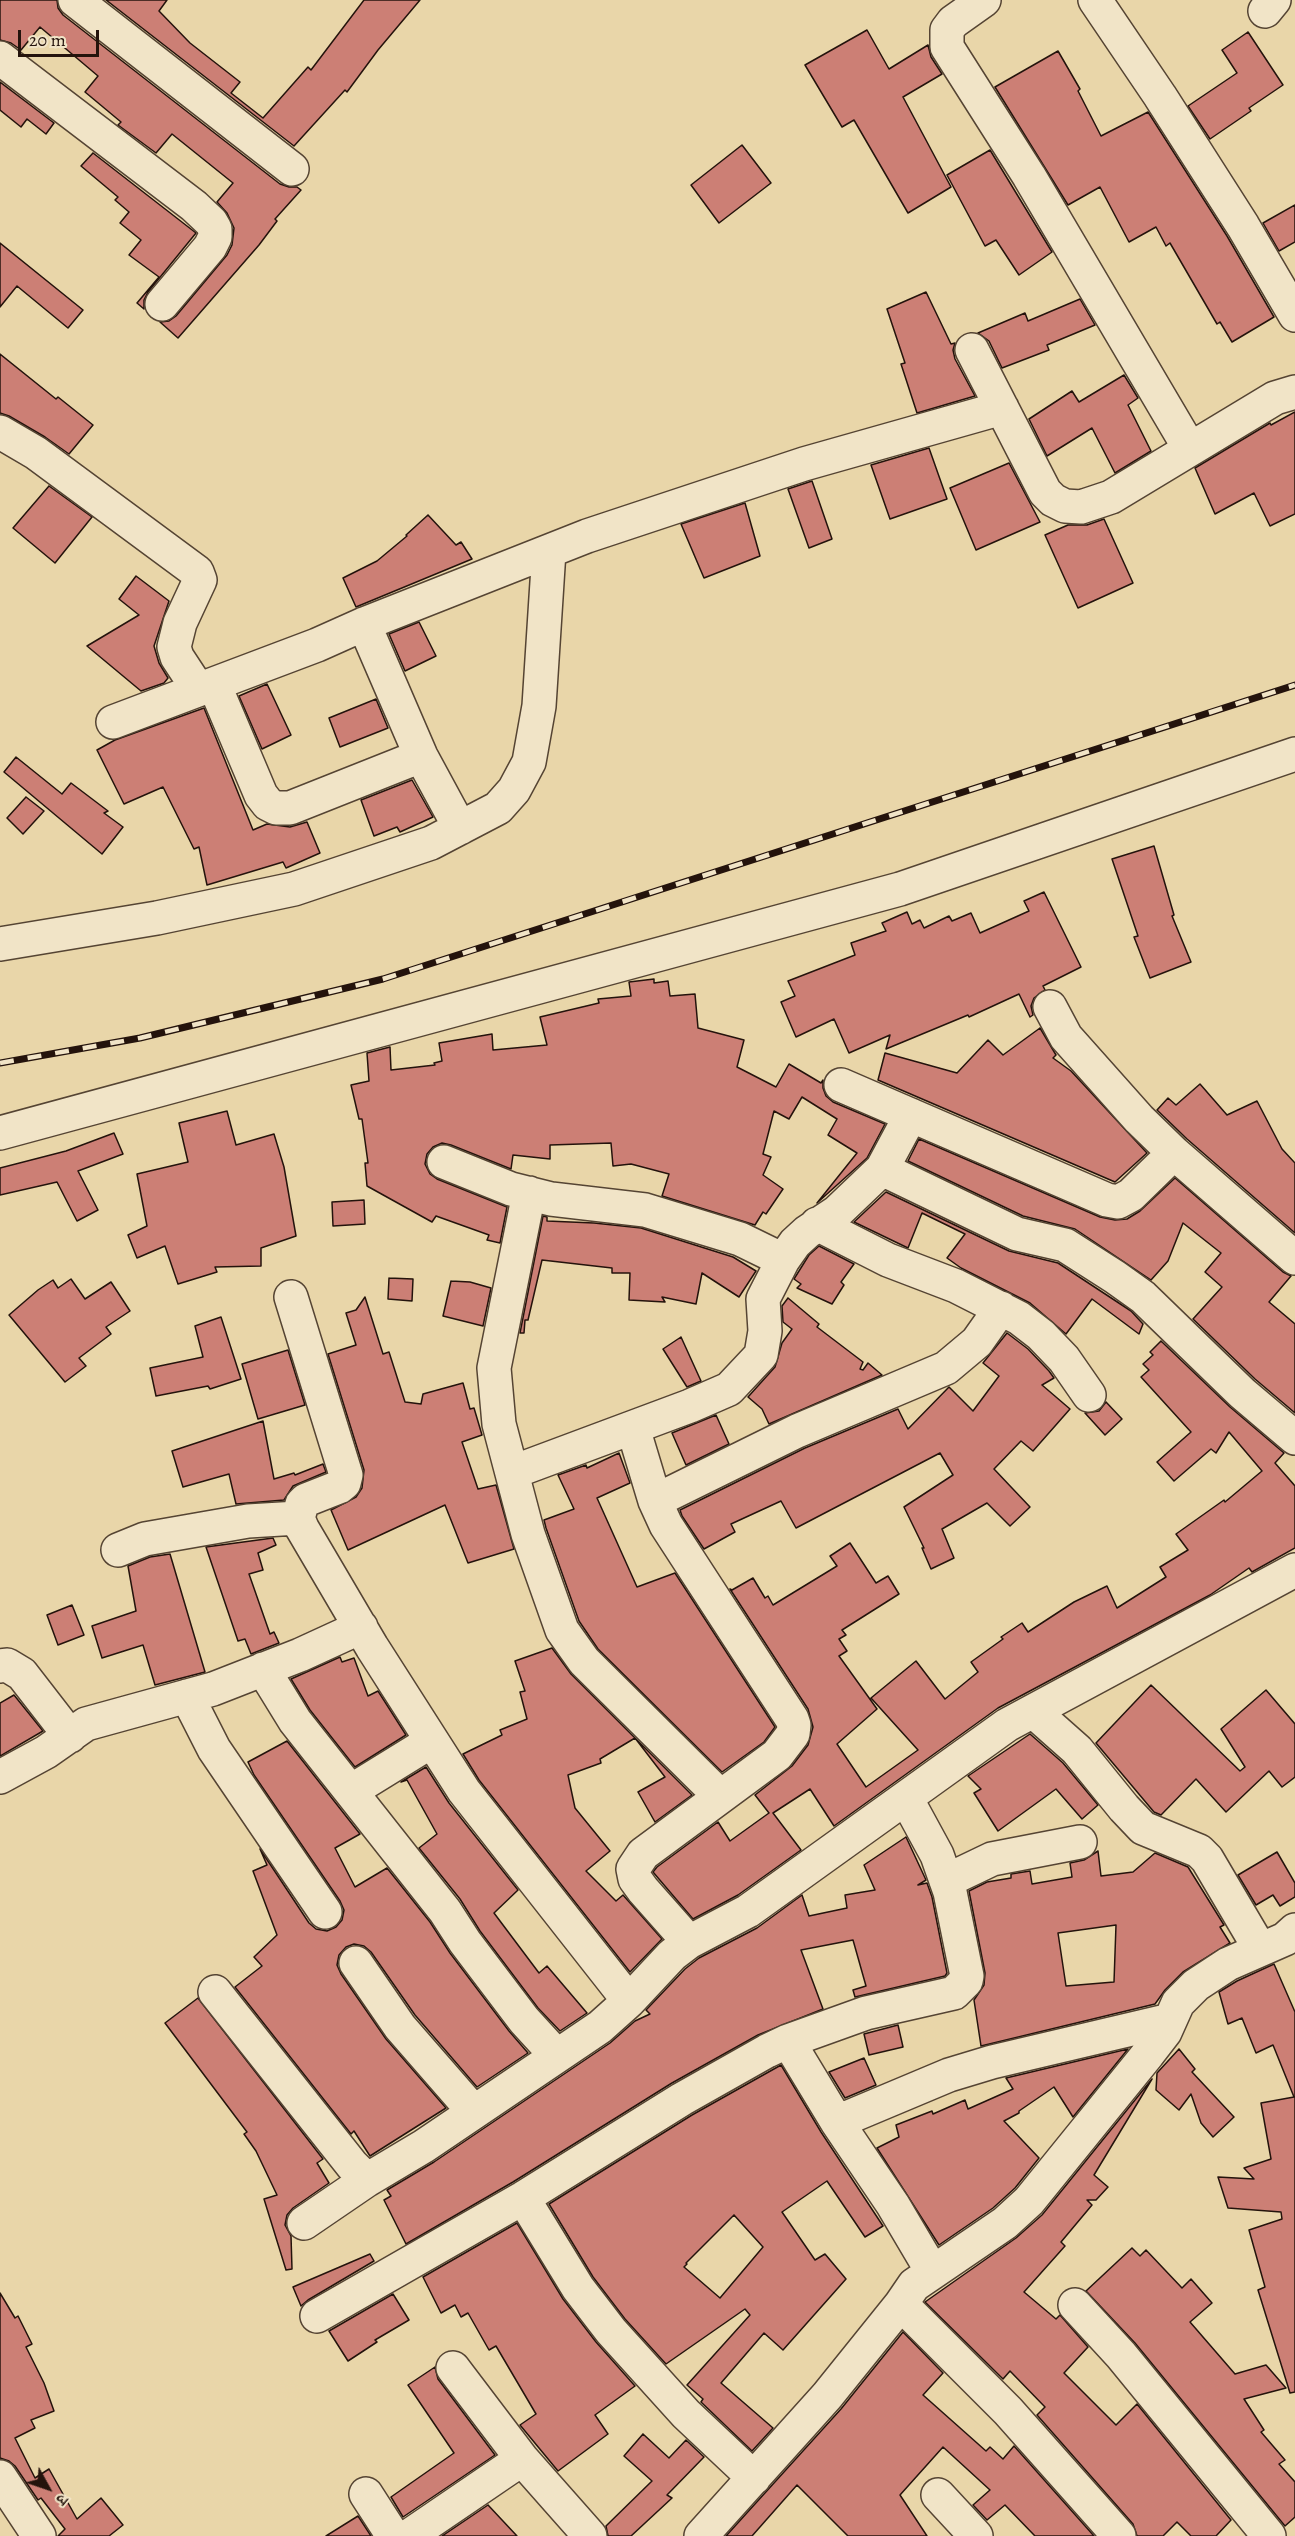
<!DOCTYPE html>
<meta charset="utf-8">
<style>
body{margin:0}
#map{position:relative;width:1295px;height:2536px;overflow:hidden;background:#e9d6a9;font-family:Alegreya,"Noto Serif Devanagari",serif}
canvas{display:block}
.north{position:absolute;left:18px;top:2458px;width:60px;height:60px;-webkit-text-stroke:4px #f1e4c7;paint-order:stroke;rotate:130deg;font-size:16px;font-weight:700;line-height:24px;text-align:center;color:#24130c}
.north::after{content:'';display:block;margin:auto;width:21px;height:27px;background:#24130c;clip-path:polygon(50% 0,100% 100%,50% 72%,0 100%)}
.scale{position:absolute;left:18px;top:30px;width:81px;height:27px;box-sizing:border-box;border:3px solid #24130c;border-top:0;padding-left:8px;font-size:18px;line-height:21px;white-space:nowrap;color:#24130c;-webkit-text-stroke:4px #f1e4c7;paint-order:stroke}
</style>
<div id="map">
<canvas width="1295" height="2536"></canvas>
<div class="north">उ</div>
<div class="scale">20 m</div>
</div>
<script>
const ctx = document.querySelector('canvas').getContext('2d');
ctx.lineJoin = 'round';
function paint(path, color) { ctx.fillStyle = color; ctx.fill(path, 'evenodd'); }
const shape = rows => new Path2D(rows.map(r => 'M' + r).join(''));
function stroke(path, color, width, dash) { ctx.strokeStyle = color; ctx.lineWidth = width; ctx.lineCap = dash ? 'butt' : 'round'; ctx.setLineDash(dash || []); ctx.stroke(path); }
const building = shape([
 [0,0,57,0,58,8,63,15,280,184,289,187,297,187,301,190,275,219,277,221,259,245,178,338,160,322,169,321,176,316,227,255,232,245,234,228,227,213,217,202,233,183,172,134,156,153,118,125,121,122,85,92,98,76,40,27,21,50,11,43,0,40,0,0],
 [106,0,167,0,159,11,190,43,240,82,231,93,263,118,308,67,311,70,364,0,420,0,378,50,347,92,345,90,294,146,106,0],
 [867,30,889,69,928,45,931,57,942,74,903,97,951,187,908,213,854,120,842,127,805,65,867,30],
 [1248,32,1283,85,1249,108,1251,111,1210,139,1188,106,1237,73,1222,50,1248,32],
 [1058,51,1080,89,1078,91,1101,136,1148,112,1227,236,1274,317,1232,342,1220,322,1217,324,1170,243,1166,246,1156,227,1129,242,1100,187,1068,205,995,87,1058,51],
 [0,82,54,123,46,134,27,119,21,127,0,110,0,82],
 [742,145,771,183,719,223,691,185,742,145],
 [990,150,1052,252,1019,275,996,240,985,246,947,175,990,150],
 [93,153,196,233,148,292,144,300,144,309,137,303,159,277,129,255,141,240,120,223,129,212,115,200,118,197,81,166,93,153],
 [1295,205,1295,242,1279,251,1263,223,1295,205],
 [0,243,83,310,68,328,17,286,0,307,0,243],
 [926,292,951,344,955,343,953,350,955,359,975,396,917,413,901,364,905,363,887,309,926,292],
 [1080,299,1095,325,1047,345,1049,350,1002,368,989,341,978,333,1025,313,1028,321,1080,299],
 [0,354,56,399,58,397,93,425,69,454,45,437,9,416,0,413,0,354],
 [1124,375,1138,398,1128,405,1151,451,1115,473,1092,428,1047,456,1029,419,1072,391,1079,402,1124,375],
 [1295,412,1295,514,1270,526,1254,493,1215,514,1195,468,1270,423,1271,425,1295,412],
 [929,448,947,499,890,519,871,465,929,448],
 [1009,463,1040,522,976,550,950,488,1009,463],
 [812,481,832,539,809,548,788,489,812,481],
 [49,486,92,517,55,563,13,528,49,486],
 [745,503,760,556,704,578,681,524,745,503],
 [428,515,456,545,461,542,472,559,356,607,343,578,377,561,407,536,406,535,428,515],
 [1104,519,1133,583,1078,608,1045,535,1068,525,1087,525,1104,519],
 [136,576,169,601,154,646,159,663,168,678,164,683,141,691,87,646,139,615,119,599,136,576],
 [419,622,436,656,405,671,389,634,419,622],
 [267,684,291,735,262,749,239,696,267,684],
 [376,699,388,728,340,747,329,718,376,699],
 [204,708,253,830,267,824,290,827,307,822,320,853,286,868,283,862,207,885,199,847,194,849,163,787,124,804,97,750,115,740,204,708],
 [16,757,62,794,71,783,108,811,104,813,123,827,102,854,4,772,16,757],
 [412,780,433,817,400,832,397,827,374,836,361,800,412,780],
 [26,797,44,811,23,834,7,818,26,797],
 [1154,846,1174,915,1172,916,1191,962,1150,978,1134,937,1138,936,1112,859,1154,846],
 [1044,892,1081,967,1043,986,1045,990,1034,998,1031,1006,1033,1015,1030,1017,1019,994,969,1017,968,1015,886,1049,890,1035,849,1053,834,1019,796,1037,781,1002,795,996,788,981,855,955,851,943,886,931,882,923,907,912,912,924,920,920,924,928,949,916,952,921,971,913,980,933,1029,911,1024,901,1044,892],
 [654,979,654,983,668,981,670,996,695,994,698,1028,744,1040,737,1067,776,1087,789,1064,821,1083,823,1080,823,1088,826,1096,833,1102,885,1124,867,1158,817,1203,857,1153,828,1135,837,1119,802,1097,789,1119,774,1111,763,1154,771,1157,763,1175,783,1189,766,1214,763,1212,755,1225,662,1196,669,1174,631,1164,613,1166,611,1143,550,1145,550,1159,513,1155,511,1169,451,1145,442,1143,433,1147,427,1154,425,1164,430,1174,437,1179,507,1207,500,1243,487,1240,489,1235,436,1216,432,1222,367,1186,365,1163,368,1163,362,1119,359,1119,351,1085,369,1081,367,1053,390,1047,391,1070,435,1065,434,1063,442,1061,439,1043,492,1034,493,1050,547,1045,540,1017,599,1003,598,999,631,996,629,982,654,979],
 [1040,1028,1056,1055,1053,1058,1071,1071,1147,1153,1115,1182,878,1080,885,1053,957,1073,988,1040,1003,1055,1040,1028],
 [1200,1084,1227,1115,1257,1101,1282,1149,1295,1163,1295,1233,1187,1139,1157,1110,1168,1098,1176,1105,1200,1084],
 [227,1111,236,1145,274,1134,284,1167,296,1236,261,1248,261,1266,215,1267,217,1272,178,1284,165,1246,137,1258,128,1235,147,1226,137,1174,188,1162,179,1123,227,1111],
 [114,1133,123,1154,78,1171,98,1210,77,1221,57,1182,0,1195,0,1168,66,1151,114,1133],
 [919,1139,1100,1217,1115,1220,1127,1219,1140,1211,1175,1178,1283,1272,1291,1276,1269,1302,1295,1324,1295,1413,1255,1379,1193,1319,1222,1287,1205,1272,1221,1253,1183,1223,1168,1261,1151,1280,1075,1229,1023,1216,908,1161,919,1139],
 [886,1192,1009,1251,1058,1263,1131,1311,1143,1324,1139,1334,1092,1299,1066,1334,1030,1303,961,1268,947,1258,965,1234,922,1213,908,1248,854,1222,886,1192],
 [364,1200,365,1224,333,1226,332,1202,364,1200],
 [543,1216,547,1217,547,1221,594,1223,641,1228,733,1257,756,1271,739,1297,702,1273,696,1304,662,1297,665,1302,629,1300,630,1273,612,1273,612,1268,542,1260,528,1320,525,1320,524,1333,520,1333,543,1216],
 [819,1246,854,1264,841,1282,844,1285,832,1304,797,1288,801,1284,794,1279,809,1255,819,1246],
 [389,1278,413,1279,412,1301,388,1299,389,1278],
 [71,1279,85,1299,111,1282,130,1311,106,1327,111,1334,79,1358,86,1366,65,1382,9,1315,38,1290,53,1280,58,1288,71,1279],
 [451,1281,470,1282,491,1288,483,1326,443,1316,451,1281],
 [365,1297,383,1354,389,1352,405,1402,421,1404,423,1394,463,1383,470,1409,474,1408,482,1435,462,1442,478,1489,496,1485,514,1549,468,1563,445,1505,348,1550,331,1510,356,1497,362,1488,364,1470,328,1354,356,1345,346,1313,356,1310,365,1297],
 [788,1298,819,1324,817,1327,863,1362,860,1369,863,1370,868,1363,882,1375,769,1424,762,1409,748,1397,775,1367,782,1343,792,1329,783,1322,782,1306,788,1298],
 [221,1317,241,1379,210,1389,208,1386,156,1396,150,1368,203,1357,195,1326,221,1317],
 [1007,1333,1028,1349,1049,1371,1054,1378,1042,1385,1070,1409,1033,1451,1021,1441,994,1469,1030,1507,1010,1526,987,1503,942,1529,954,1558,931,1569,922,1548,924,1548,904,1507,953,1475,940,1453,796,1528,781,1501,731,1524,735,1532,704,1549,682,1516,680,1510,805,1448,898,1409,908,1429,949,1387,973,1411,999,1376,983,1363,1007,1333],
 [681,1337,701,1381,687,1387,663,1349,681,1337],
 [1161,1341,1230,1407,1284,1453,1275,1463,1295,1486,1295,1548,1252,1572,1249,1568,1210,1595,998,1708,834,1826,810,1789,773,1813,801,1850,738,1895,693,1919,653,1872,657,1867,718,1822,730,1841,769,1813,755,1795,792,1766,808,1745,813,1727,808,1709,730,1589,732,1590,753,1578,765,1598,768,1596,773,1605,837,1566,830,1556,850,1543,876,1583,888,1576,899,1594,842,1630,846,1635,839,1639,847,1651,839,1656,877,1709,837,1744,866,1787,918,1750,871,1698,916,1661,945,1699,978,1672,971,1662,1003,1639,1001,1637,1022,1623,1028,1632,1074,1602,1107,1586,1117,1608,1166,1577,1160,1567,1188,1550,1176,1534,1224,1500,1225,1502,1262,1471,1229,1432,1216,1453,1211,1449,1174,1481,1157,1462,1191,1432,1141,1377,1149,1370,1143,1364,1153,1355,1150,1352,1161,1341],
 [288,1350,305,1405,258,1419,242,1364,288,1350],
 [1106,1402,1122,1419,1105,1435,1085,1413,1099,1411,1106,1402],
 [716,1415,729,1444,686,1465,672,1433,716,1415],
 [263,1421,274,1479,294,1473,295,1475,323,1464,326,1472,293,1486,284,1500,236,1504,229,1474,183,1487,172,1451,263,1421],
 [619,1453,630,1483,597,1498,637,1587,675,1573,775,1727,764,1742,722,1772,598,1649,579,1621,546,1528,544,1520,574,1509,558,1475,586,1465,587,1468,619,1453],
 [273,1538,276,1545,258,1553,263,1570,249,1574,270,1634,274,1632,279,1643,251,1654,245,1639,238,1641,206,1547,273,1538],
 [170,1554,205,1672,155,1685,143,1645,102,1658,92,1626,136,1611,128,1566,150,1557,170,1554],
 [72,1605,84,1635,58,1645,47,1615,72,1605],
 [552,1648,571,1674,692,1795,655,1822,638,1792,665,1777,635,1738,600,1759,601,1763,568,1775,575,1808,610,1851,586,1871,616,1901,623,1895,662,1939,630,1972,479,1780,463,1754,502,1735,500,1730,527,1719,520,1692,525,1691,515,1661,552,1648],
 [340,1657,342,1662,354,1658,368,1696,378,1691,406,1735,355,1767,310,1710,291,1679,340,1657],
 [1151,1685,1240,1771,1245,1767,1221,1729,1266,1690,1295,1724,1295,1777,1282,1787,1269,1771,1226,1812,1196,1779,1161,1815,1154,1812,1096,1743,1151,1685],
 [14,1695,43,1731,0,1756,0,1703,14,1695],
 [1030,1734,1063,1763,1098,1805,1082,1819,1056,1789,998,1831,974,1793,981,1789,968,1776,1030,1734],
 [287,1741,360,1834,335,1848,355,1887,387,1868,430,1922,450,1953,509,2031,528,2053,477,2087,415,2015,371,1952,364,1946,354,1944,346,1947,339,1955,337,1965,341,1974,386,2039,446,2108,370,2156,354,2131,351,2134,235,1987,262,1966,254,1957,277,1935,253,1871,267,1865,260,1849,309,1923,316,1929,327,1931,336,1927,342,1920,344,1910,340,1901,254,1775,248,1762,287,1741],
 [426,1767,449,1803,518,1890,494,1913,539,1973,547,1966,587,2013,560,2031,538,2008,480,1931,460,1899,419,1848,437,1834,407,1780,401,1782,426,1767],
 [906,1837,926,1880,918,1885,927,1883,932,1897,947,1973,945,1976,855,1997,853,1990,866,1986,853,1940,801,1950,823,2009,758,2035,672,2083,513,2182,406,2244,384,2200,391,2196,387,2190,434,2162,610,2043,635,2021,650,2014,646,2010,685,1969,699,1958,757,1928,802,1895,809,1916,847,1908,845,1895,875,1890,864,1865,906,1837],
 [1098,1851,1101,1876,1133,1872,1155,1853,1188,1867,1224,1925,1220,1927,1230,1943,1183,1972,1165,1990,1155,2004,981,2046,974,2000,984,1985,985,1973,969,1891,987,1882,1011,1878,1011,1874,1030,1871,1032,1884,1072,1877,1070,1863,1084,1860,1098,1851],
 [1116,1925,1114,1982,1066,1986,1058,1933,1116,1925],
 [1277,1852,1295,1883,1295,1897,1280,1906,1273,1895,1256,1905,1238,1875,1277,1852],
 [1274,1964,1295,2012,1295,2392,1290,2393,1258,2290,1265,2287,1249,2230,1282,2219,1281,2212,1228,2208,1218,2177,1254,2179,1244,2168,1271,2159,1261,2103,1294,2097,1273,2045,1256,2053,1242,2018,1228,2024,1219,1992,1237,1981,1274,1964],
 [198,1998,323,2159,317,2163,329,2183,293,2208,287,2215,285,2225,291,2236,292,2269,286,2270,264,2199,277,2195,256,2151,244,2134,247,2132,165,2023,198,1998],
 [898,2025,903,2047,869,2055,864,2034,898,2025],
 [1128,2049,1073,2117,1054,2087,1019,2111,1019,2113,1004,2121,1039,2158,1015,2188,993,2208,939,2245,877,2148,899,2137,896,2125,932,2111,933,2114,965,2100,968,2109,1013,2089,1006,2078,1128,2049],
 [1179,2049,1195,2069,1192,2072,1234,2117,1213,2137,1201,2123,1191,2094,1179,2110,1156,2090,1157,2073,1179,2049],
 [864,2058,876,2085,845,2098,829,2072,864,2058],
 [781,2065,821,2132,883,2226,865,2237,827,2181,782,2212,815,2260,825,2254,846,2279,783,2350,764,2333,721,2383,773,2428,752,2451,701,2402,703,2399,687,2385,750,2315,745,2309,666,2364,625,2319,593,2277,549,2204,692,2115,781,2065],
 [734,2215,763,2247,720,2298,684,2267,687,2264,686,2263,734,2215],
 [1152,2079,1094,2175,1108,2187,1096,2200,1087,2200,1092,2205,1061,2242,1065,2246,1024,2292,1056,2319,1060,2315,1088,2347,1064,2373,1116,2425,1137,2404,1231,2520,1216,2536,1191,2536,1177,2522,1163,2536,1137,2536,1133,2524,1037,2415,1045,2407,1010,2371,1003,2379,925,2302,1016,2238,1042,2215,1152,2079],
 [517,2223,563,2299,596,2342,635,2386,595,2415,608,2434,558,2471,520,2425,536,2414,496,2346,489,2350,468,2313,461,2317,455,2305,441,2313,423,2277,517,2223],
 [1132,2248,1140,2256,1146,2250,1182,2288,1191,2279,1212,2303,1190,2322,1235,2374,1266,2365,1286,2388,1244,2399,1264,2430,1261,2432,1285,2460,1279,2464,1295,2482,1295,2517,1285,2526,1135,2343,1086,2291,1132,2248],
 [370,2254,374,2261,308,2300,301,2306,293,2287,370,2254],
 [0,2293,15,2318,18,2316,32,2344,26,2347,44,2383,54,2411,31,2420,35,2428,15,2438,35,2478,49,2469,77,2519,101,2498,123,2525,109,2536,58,2536,65,2529,41,2498,38,2500,15,2466,9,2461,0,2458,0,2293],
 [393,2294,409,2320,375,2340,377,2342,348,2361,329,2331,393,2294],
 [903,2332,943,2373,923,2395,986,2451,990,2447,1003,2459,1014,2446,1094,2536,1035,2536,1005,2505,987,2520,973,2505,990,2490,943,2447,900,2495,927,2536,848,2536,797,2485,752,2536,726,2536,841,2409,903,2332],
 [435,2367,438,2379,495,2455,403,2517,391,2497,454,2453,408,2385,435,2367],
 [643,2434,669,2458,686,2440,704,2457,667,2495,672,2498,631,2536,608,2536,606,2526,652,2481,624,2456,643,2434],
 [488,2505,517,2536,442,2536,488,2505],
 [358,2516,371,2536,326,2536,358,2516]
]);
const minor = shape([
 [75,0,292,169],
 [984,0,953,22,947,30,947,47,1029,176,1190,449],
 [1095,0,1160,96,1243,226,1295,315],
 [1265,11,1274,0],
 [0,58,194,206,211,222,215,229,215,237,210,247,162,304],
 [972,350,1045,492,1053,500,1065,506,1081,507,1111,497,1275,398,1295,392],
 [0,432,36,453,197,572,200,580,180,623,174,647,177,657,198,689],
 [364,624,421,756,460,828],
 [214,684,261,795,268,804,276,808,290,808,421,756],
 [113,722,317,645,364,624,587,536,804,464,1002,408],
 [0,944,157,918,294,889,431,843,498,808,514,790,529,762,539,706,549,551],
 [1050,1007,1066,1037,1139,1119,1174,1153,1295,1258],
 [841,1085,1107,1200,1118,1202,1131,1195,1174,1153],
 [0,1133,900,889,1295,754],
 [444,1162,511,1189,551,1199,645,1210,740,1239,783,1260],
 [882,1169,1017,1234,1065,1245,1115,1277,1143,1297,1242,1393,1295,1438],
 [529,1193,494,1368,499,1424,528,1534,562,1630,584,1661,720,1796],
 [817,1224,888,1260,956,1286,1019,1318,1041,1335,1064,1359,1089,1395],
 [291,1297,346,1475,344,1483,339,1487,306,1500,302,1504,298,1518,302,1528,372,1647,464,1791,629,2001],
 [633,1428,655,1501,666,1525,792,1719,794,1725,793,1734,777,1755,643,1854,633,1869,635,1879,643,1890,689,1942],
 [513,1472,690,1406,729,1389,761,1355,765,1331,763,1299,783,1260,795,1243,807,1232,837,1212,882,1169,911,1115],
 [655,1501,797,1431,946,1368,977,1342,1001,1308],
 [118,1550,145,1539,248,1521,298,1518],
 [0,1666,7,1665,22,1674,70,1736],
 [263,1669,295,1721,445,1911,465,1942,524,2020,556,2055],
 [187,1696,214,1749,325,1912],
 [1033,1711,1077,1750,1124,1808,1143,1828,1199,1851,1207,1859,1260,1949],
 [0,1777,46,1752,86,1724,213,1689,300,1655,361,1627],
 [351,1791,432,1741],
 [946,1881,992,1859,1080,1842],
 [356,1963,400,2027,474,2112],
 [215,1992,352,2165,367,2180,424,2146,600,2027,629,2001,672,1955,689,1942,748,1911,1007,1725,1295,1570],
 [788,2041,837,2122,893,2205,932,2271],
 [837,2122,949,2075,992,2062,1170,2020],
 [523,2198,578,2288,611,2331,686,2414,754,2478],
 [304,2223,367,2180],
 [901,2304,914,2285,1005,2223,1029,2201,1148,2054,1165,2032,1178,2003,1196,1985,1228,1964,1285,1939,1295,1930],
 [1075,2305,1121,2355,1269,2536],
 [317,2316,523,2198,682,2099,767,2051,788,2041,866,2013,954,1993,966,1981,967,1976,950,1892,937,1855,906,1798],
 [453,2368,522,2459],
 [0,2477,39,2536],
 [366,2494,393,2536],
 [938,2495,976,2536],
 [409,2536,522,2459,590,2536],
 [701,2536,827,2396,901,2304,1008,2411,1119,2536]
]);
const rail = shape([
 [0,1063,140,1038,383,979,1295,685]
]);
paint(building, '#cc7f75');
stroke(building, '#24130c', 1.5);
stroke(minor, '#543', 36);
stroke(minor, '#f1e4c7', 33);
stroke(rail, '#24130c', 7);
stroke(rail, '#f1e4c7', 4.5, [14]);
</script>
